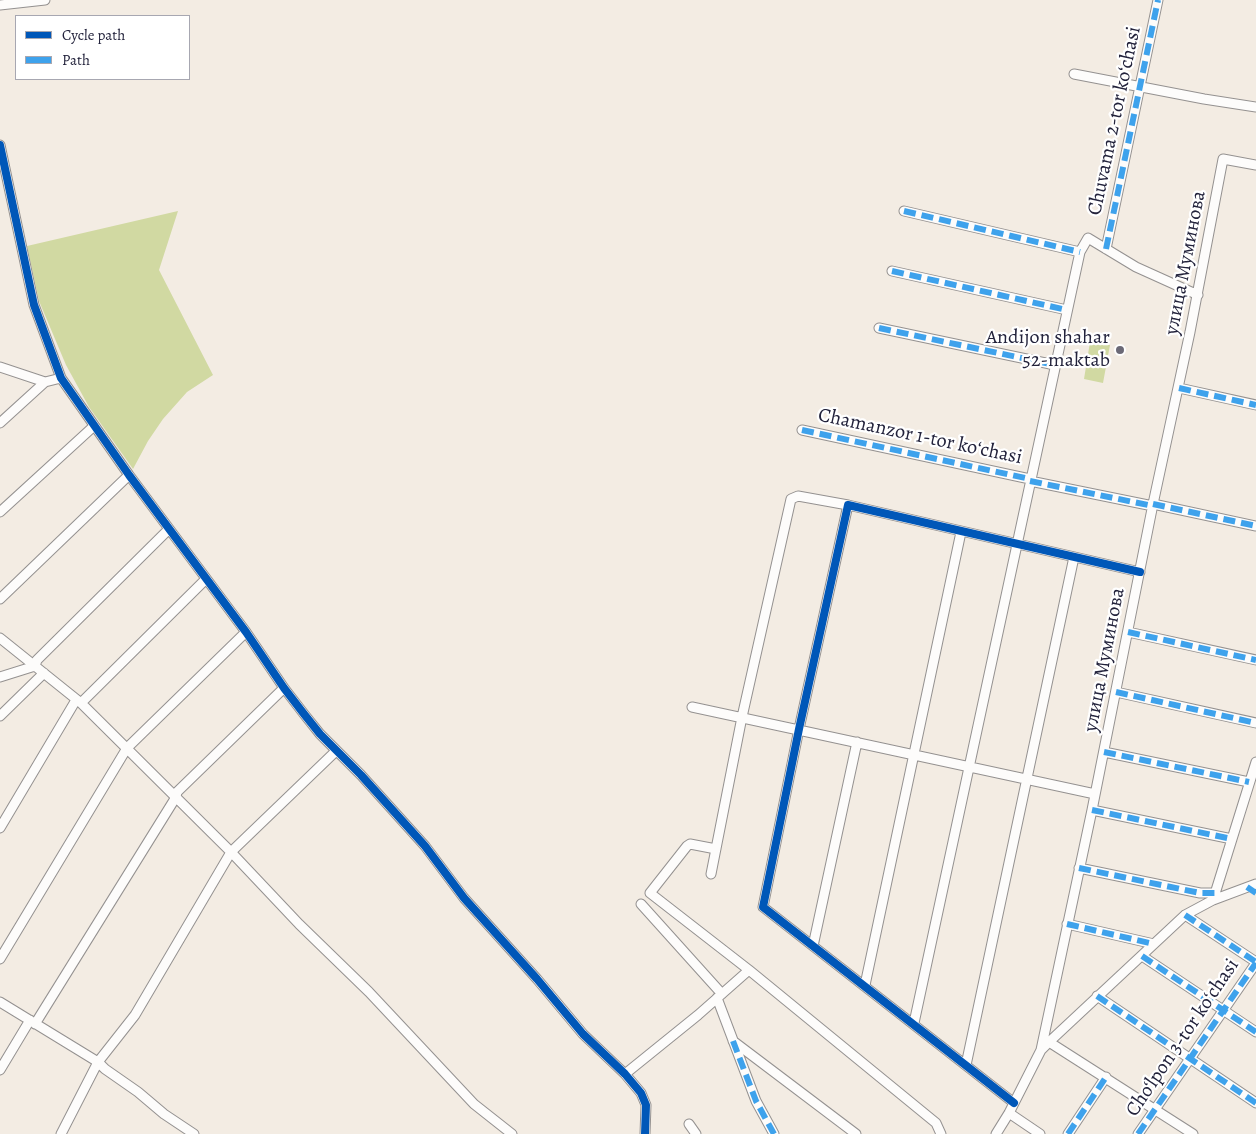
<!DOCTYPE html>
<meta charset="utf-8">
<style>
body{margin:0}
#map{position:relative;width:1256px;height:1134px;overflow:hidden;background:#f3ece3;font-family:Alegreya,serif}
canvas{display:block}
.legend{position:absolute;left:15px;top:15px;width:175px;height:65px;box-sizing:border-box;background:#fff;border:1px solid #a7a7b1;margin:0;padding:6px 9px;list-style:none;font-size:15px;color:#22223b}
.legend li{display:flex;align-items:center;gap:10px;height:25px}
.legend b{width:25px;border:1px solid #a7a7b1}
</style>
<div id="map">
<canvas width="1256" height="1134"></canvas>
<ul class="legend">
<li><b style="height:6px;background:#0057b8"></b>Cycle path</li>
<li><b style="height:6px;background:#3ea2ec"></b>Path</li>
</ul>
</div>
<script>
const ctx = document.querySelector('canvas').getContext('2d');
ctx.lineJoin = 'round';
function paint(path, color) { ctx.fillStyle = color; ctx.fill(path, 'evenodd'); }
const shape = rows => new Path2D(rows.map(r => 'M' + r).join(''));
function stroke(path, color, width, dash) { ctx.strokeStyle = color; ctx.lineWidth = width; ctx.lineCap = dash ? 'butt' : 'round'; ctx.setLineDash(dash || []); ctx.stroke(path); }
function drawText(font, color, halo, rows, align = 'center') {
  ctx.font = font + ' Alegreya,serif'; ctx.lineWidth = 4.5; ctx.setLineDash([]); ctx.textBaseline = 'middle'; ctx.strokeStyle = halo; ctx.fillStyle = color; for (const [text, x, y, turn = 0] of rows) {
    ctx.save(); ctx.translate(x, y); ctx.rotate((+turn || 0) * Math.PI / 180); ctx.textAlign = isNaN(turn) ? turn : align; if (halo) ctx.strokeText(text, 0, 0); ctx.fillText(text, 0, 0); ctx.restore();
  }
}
const green = shape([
 [178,211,159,270,213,375,187,392,163,419,148,441,133,469,89,407,66,365,39,301,27,246],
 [1090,342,1110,345,1103,383,1084,379]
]);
const minor = shape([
 [0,5,45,0],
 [1074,74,1204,99,1256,107],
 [0,145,34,305,61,378,129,475,246,632,284,688,304,714,320,734,361,775,425,846,464,898,537,979,583,1034,625,1074,641,1093,646,1105,645,1134],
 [904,211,1080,252],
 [1106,249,1158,0],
 [892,271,1067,310],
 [879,328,1055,365],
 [0,367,45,382],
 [1179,388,1256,405],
 [0,423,45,382,61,378],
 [802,430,1030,479],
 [1030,481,1153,506],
 [1153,504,1256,526],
 [0,512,94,426],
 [0,599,129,475],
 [1128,632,1256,660],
 [0,638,81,703,231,852,299,924,369,992,474,1104,512,1134],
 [0,677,35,666,37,660,169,529],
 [1116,692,1256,723],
 [81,703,206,579],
 [692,707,1095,794],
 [0,716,44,673],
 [1104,752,1249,782],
 [1092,810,1232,839],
 [0,828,76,700],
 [716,849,690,844,687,846,650,893,749,970,936,1123,941,1134],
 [1079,868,1200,893,1216,893],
 [711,874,742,717,791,499,798,496,848,505],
 [1213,900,1256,762],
 [641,904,722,994],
 [1185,915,1256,962],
 [1067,924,1154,944],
 [813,946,857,742],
 [1142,956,1256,1032],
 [0,959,127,748,246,632],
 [865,985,961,532],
 [1097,996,1256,1103],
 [717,998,756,1101,774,1134],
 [0,1002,98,1062,105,1069,138,1092,164,1114,194,1134],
 [914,1023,1080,252,1088,238,1136,267,1198,295],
 [35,1024,176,797,177,792,284,688],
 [733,1041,856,1134],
 [1049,1042,1193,1134],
 [1041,1050,1092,810,1153,504,1190,332,1223,159,1256,165],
 [966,1065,1074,557],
 [0,1070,30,1020],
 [625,1074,698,1015,749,970],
 [1014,1103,763,907,799,729,848,505,1140,572],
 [1009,1113,1040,1134],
 [689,1124,696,1134],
 [61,1134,98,1062,135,1015,231,852,336,751],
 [996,1134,1009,1113,1041,1050,1049,1042,1185,915,1213,900,1256,884],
 [1068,1134,1106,1077],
 [1138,1134,1256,963]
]);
const quiet = shape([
 [904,211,1080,252],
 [1106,249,1158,0],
 [892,271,1067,310],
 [879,328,1055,365],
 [1179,388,1256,405],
 [802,430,1030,479],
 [1030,481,1153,506],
 [1153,504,1256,526],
 [1128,632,1256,660],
 [1116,692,1256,723],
 [1104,752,1249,782],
 [1092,810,1232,839],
 [1079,868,1200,893,1216,893],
 [1247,887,1256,893],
 [1185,915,1256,962],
 [1067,924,1154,944],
 [1142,956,1256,1032],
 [1097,996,1256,1103],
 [733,1041,756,1101,774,1134],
 [1068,1134,1106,1077],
 [1138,1134,1256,963]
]);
const cycleway = shape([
 [0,145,34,305,61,378,129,475,246,632,284,688,304,714,320,734,361,775,425,846,464,898,537,979,583,1034,625,1074,641,1093,646,1105,645,1134],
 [1014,1103,763,907,799,729,848,505,1140,572]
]);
const markers = [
 [1120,350,5,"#6b6976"]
];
const streetNames = [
 ["Chuvama 2-tor koʻchasi",1115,121,-78],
 ["улица Муминова",1186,263,-79],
 ["Chamanzor 1-tor koʻchasi",920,437,12],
 ["улица Муминова",1105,660,-79],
 ["Cho‘lpon 3-tor koʻchasi",1183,1038,-56]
];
const poiNames = [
 ["Andijon shahar",1110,338],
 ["52-maktab",1110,361]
];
paint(green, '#d1d9a2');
stroke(minor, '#949190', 11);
stroke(minor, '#fdfcfb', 9);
stroke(quiet, '#3ea2ec', 6, [12, 6]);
stroke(cycleway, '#0057b8', 8);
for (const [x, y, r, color] of markers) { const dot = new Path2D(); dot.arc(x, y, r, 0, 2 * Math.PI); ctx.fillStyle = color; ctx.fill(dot); stroke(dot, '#fff', 2); }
drawText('20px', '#22223b', '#fff', streetNames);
drawText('20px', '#22223b', '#fff', poiNames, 'right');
</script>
